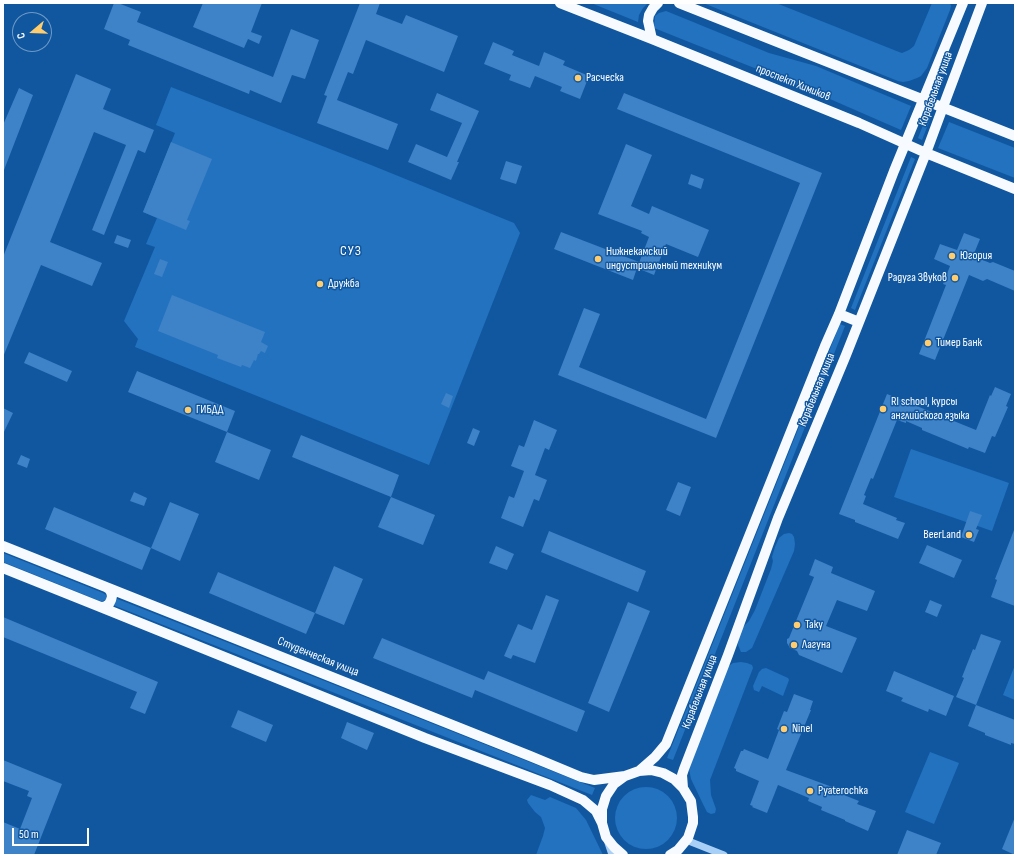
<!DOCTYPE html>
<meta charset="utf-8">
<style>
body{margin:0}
#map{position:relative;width:1018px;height:858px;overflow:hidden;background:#1057a0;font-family:"Sofia Sans Condensed",sans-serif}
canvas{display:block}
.frame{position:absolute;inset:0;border:4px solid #fff;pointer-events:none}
.north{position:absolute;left:12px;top:12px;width:40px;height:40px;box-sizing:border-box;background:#1057a0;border:1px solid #709ac6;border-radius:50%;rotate:251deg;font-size:11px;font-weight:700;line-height:16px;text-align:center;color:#fff}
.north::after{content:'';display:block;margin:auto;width:14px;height:18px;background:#ffcd6d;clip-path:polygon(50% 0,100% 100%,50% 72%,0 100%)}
.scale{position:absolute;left:12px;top:828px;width:77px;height:18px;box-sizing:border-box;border:2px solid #fff;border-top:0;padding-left:5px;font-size:12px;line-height:14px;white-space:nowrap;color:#fff;-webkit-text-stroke:3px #1057a0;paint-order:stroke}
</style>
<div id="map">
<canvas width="1018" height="858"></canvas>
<div class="frame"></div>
<div class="north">С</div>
<div class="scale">50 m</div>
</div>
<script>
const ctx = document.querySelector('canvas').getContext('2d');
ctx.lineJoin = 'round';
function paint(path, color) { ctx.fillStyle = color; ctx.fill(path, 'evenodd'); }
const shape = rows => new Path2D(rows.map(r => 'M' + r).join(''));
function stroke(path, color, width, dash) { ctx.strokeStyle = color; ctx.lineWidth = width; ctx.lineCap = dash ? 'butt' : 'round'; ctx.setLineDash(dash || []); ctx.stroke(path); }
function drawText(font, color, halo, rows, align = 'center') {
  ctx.font = font + ' "Sofia Sans Condensed",sans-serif'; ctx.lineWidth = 3; ctx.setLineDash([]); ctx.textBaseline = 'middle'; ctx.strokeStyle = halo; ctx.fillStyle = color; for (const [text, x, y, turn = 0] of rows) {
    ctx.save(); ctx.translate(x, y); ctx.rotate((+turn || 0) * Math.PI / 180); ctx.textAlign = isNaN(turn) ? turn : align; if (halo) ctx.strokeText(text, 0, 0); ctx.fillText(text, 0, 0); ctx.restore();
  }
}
const green = shape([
 [591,3,648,3,643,8,639,15,638,22],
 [703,3,776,3,899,52,902,53,909,50,914,46,932,3,950,3,951,6,950,10,927,68,921,76,917,78,909,81,903,82,898,81],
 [666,11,671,13,769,53,816,66,911,106,901,130,807,89,654,28,655,16,659,13],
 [171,87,371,165,514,223,520,233,429,465,135,347,138,339,124,321,155,247,146,244,157,218,143,212,175,133,156,125],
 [927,115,931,117,922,140,918,138],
 [949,122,1015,148,1015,178,938,148],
 [911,157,915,159,855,310,851,308],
 [840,324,845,326,673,760,667,758],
 [911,449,1009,483,992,531,894,497],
 [789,533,792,534,794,537,795,544,794,551,752,648,746,652,741,652,738,645,739,635,743,627,749,621,755,610,771,569,773,561,772,557,775,547,779,538,784,534],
 [3,553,103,593,106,595,106,599,103,601,100,601,3,562],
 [115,598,595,788,592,795,113,605],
 [741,662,747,663,752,665,753,668,710,780,711,795,716,809,715,813,711,814,707,812,702,802,691,779,689,769,726,668,733,663],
 [1015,665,1015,700,1003,695],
 [766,668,788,678,789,680,783,696,762,686,759,692,754,690,753,686,759,672,762,669],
 [930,752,959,763,934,824,905,812],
 '615 818a31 31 0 1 1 62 0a31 31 0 1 1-62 0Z',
 [531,795,545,800,550,797,576,808,586,820,603,855,536,855,543,836,545,828,541,817,535,812,528,803,527,800]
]);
const building = shape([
 [114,3,118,3,141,12,137,22,273,77,291,29,319,40,305,79,292,75,281,103,250,90,249,94,128,45,130,40,104,29],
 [203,3,262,3,251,32,262,36,259,44,248,39,244,48,193,27],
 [360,3,380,3,376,14,402,24,406,15,458,36,444,72,366,40,353,74,348,72,337,100,398,124,388,150,317,123,327,96,324,95],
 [493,42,514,51,512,55,539,66,544,52,565,61,563,65,589,76,580,99,560,91,562,87,535,76,530,88,509,80,511,75,484,64],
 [76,74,111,89,103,109,154,130,145,153,138,150,104,235,92,230,126,145,94,132,50,242,102,263,92,286,41,265,3,357,3,257],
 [19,88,33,95,4,170,3,125],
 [437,93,479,111,457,162,459,162,451,180,408,162,416,144,447,157,462,123,430,110],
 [624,93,822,173,716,438,558,375,584,308,600,314,579,367,706,419,800,183,617,109],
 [171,142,212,159,187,220,190,221,186,230,143,212],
 [626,144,652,155,631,206,649,214,652,206,709,230,698,257,666,244,654,275,637,268,649,237,641,233,642,231,598,214],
 [506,161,522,166,516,184,500,179],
 [691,174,704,179,701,189,688,184],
 [561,232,639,262,633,280,554,249],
 [964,233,980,239,973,256,990,263,993,262,1015,271,1015,291,987,279,983,281,969,275,935,360,919,354,946,285,943,284,950,266,934,259,940,244,957,250],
 [117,235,131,240,128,248,114,243],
 [160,259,168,262,162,277,154,274],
 [172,295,265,332,261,342,268,346,265,353,261,351,259,354,258,354,256,361,254,360,250,368,242,365,241,367,217,358,218,355,158,331],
 [29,352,72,371,67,382,24,363],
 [137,371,235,411,227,432,128,392],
 [995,387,1011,394,1006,406,1008,407,995,437,992,436,985,453,969,447,968,449,922,430,922,428,906,421,906,423,897,420,873,479,871,478,864,495,866,496,863,504,897,518,896,520,905,523,898,539,855,522,855,520,839,514,887,394,976,430,990,395,991,396],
 [446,393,453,396,449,408,441,404],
 [3,408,13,413,3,434],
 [534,420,557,430,549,450,545,448,535,475,547,480,539,501,534,499,523,527,501,518,509,496,514,498,524,471,511,466,519,445,524,447],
 [473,428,480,431,474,446,467,443],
 [227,432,271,450,259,480,215,462],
 [301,435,399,475,391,497,292,457],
 [21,455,30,459,27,468,17,464],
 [678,482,691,487,680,516,666,510],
 [134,492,147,498,144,506,130,501],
 [391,497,435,515,423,545,378,527],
 [170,502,199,514,180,561,151,548],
 [54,507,151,548,142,570,45,529],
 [970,511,982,515,976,529,979,530,974,542,961,537],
 [1014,530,1015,530,1015,606,991,597,997,580,995,579],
 [549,531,646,571,638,592,541,552],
 [927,545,962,560,954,578,919,563],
 [496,546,514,554,507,570,489,563],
 [815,559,833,567,831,573,875,591,867,611,837,600,826,626,857,638,842,673,799,655,797,651,790,648,787,643,787,639,789,638,814,577,809,575],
 [334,566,363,579,344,625,315,613],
 [218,572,315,613,306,634,209,593],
 [546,595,559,600,535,663,513,655,511,659,504,656,518,624,532,630],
 [930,600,942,605,937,617,925,612],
 [628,602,650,611,609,712,588,703],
 [3,617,158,682,145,714,130,708,137,692,3,637],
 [981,634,1001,641,976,705,956,697,964,678,962,677,973,649,975,650],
 [382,638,484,680,488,671,585,711,577,732,475,690,472,698,373,658],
 [894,671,954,696,946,716,929,709,928,712,901,701,903,698,886,691],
 [794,694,813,701,810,710,811,710,786,770,835,788,834,791,859,801,857,804,876,811,868,831,845,821,845,820,821,810,822,807,808,801,809,798,778,785,767,813,752,807,753,806,750,805,759,781,736,771,736,769,734,768,741,751,743,751,744,749,768,759,779,730,777,729,784,711,787,712],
 [976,705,1015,720,1015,744,1011,743,1011,745,985,735,985,733,968,726],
 [238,710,273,725,266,742,231,727],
 [347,722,374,733,367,750,341,738],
 [3,760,62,784,34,855,3,855,3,822,20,829,32,798,27,796,29,791,3,781],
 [1015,817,1015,855,1002,849],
 [907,830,941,843,936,855,897,855]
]);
const minor = shape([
 [686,840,724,855],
 [608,843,612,855]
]);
const major = shape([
 [560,3,652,39,859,123,926,153,1015,189],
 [679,3,1015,136],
 [652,39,648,21,649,15,653,8,658,3],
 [839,314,859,322],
 [3,546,530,756,581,777,594,780,625,776],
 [3,568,98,606,425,738,550,785,583,800,596,811,602,823],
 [98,606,102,607,106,606,109,604,111,600,112,596,111,592,109,589,106,587],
 [639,771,655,757,666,744,825,346,839,314,894,171,963,3],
 [683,788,682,775,684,769,728,655,778,518,846,355,926,153,943,107,982,3],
 [623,855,614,847,606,837,602,823,602,809,606,796,614,784,625,776,639,771,651,770,663,773,674,779,683,788,691,801,693,817,693,823,688,838,678,850,670,855]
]);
const markers = [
 [578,78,4,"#ffcd6d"],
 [952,256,4,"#ffcd6d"],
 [598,259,4,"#ffcd6d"],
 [955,278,4,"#ffcd6d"],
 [320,284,4,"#ffcd6d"],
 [928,343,4,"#ffcd6d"],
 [883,409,4,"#ffcd6d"],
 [188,410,4,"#ffcd6d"],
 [969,535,4,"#ffcd6d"],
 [797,625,4,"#ffcd6d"],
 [794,645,4,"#ffcd6d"],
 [784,729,4,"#ffcd6d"],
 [810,791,4,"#ffcd6d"]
];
const poiNames = [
 ["Расческа",586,78],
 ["Нижнекамский",606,252],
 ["индустриальный техникум",606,266],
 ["Югория",960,256],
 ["Радуга Звуков",947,278,"right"],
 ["Дружба",328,284],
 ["Тимер Банк",936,343],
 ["RI school, курсы",891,402],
 ["английского языка",891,416],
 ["ГИБДД",196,410],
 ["BeerLand",961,535,"right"],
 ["Таку",805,625],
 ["Лагуна",802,645],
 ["Ninel",792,729],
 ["Pyaterochka",818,791]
];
const streetNames = [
 ["проспект Химиков",793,83,22],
 ["Корабельная улица",936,89,-70],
 ["Корабельная улица",817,390,-68],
 ["Студенческая улица",318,657,22],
 ["Корабельная улица",700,692,-69]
];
const quarterNames = [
 ["СУЗ",351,251]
];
paint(green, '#2372bf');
paint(building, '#3e82c8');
stroke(minor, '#a8cff5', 7);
stroke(major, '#f7faff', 10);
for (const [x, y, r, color] of markers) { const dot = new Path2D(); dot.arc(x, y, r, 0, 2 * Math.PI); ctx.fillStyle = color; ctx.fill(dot); stroke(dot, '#1057a0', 1.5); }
drawText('12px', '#fff', '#1057a0', poiNames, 'left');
drawText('12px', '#fff', '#1057a0', streetNames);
ctx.letterSpacing = '1px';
drawText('14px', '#fff', '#1057a0', quarterNames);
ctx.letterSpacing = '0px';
</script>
